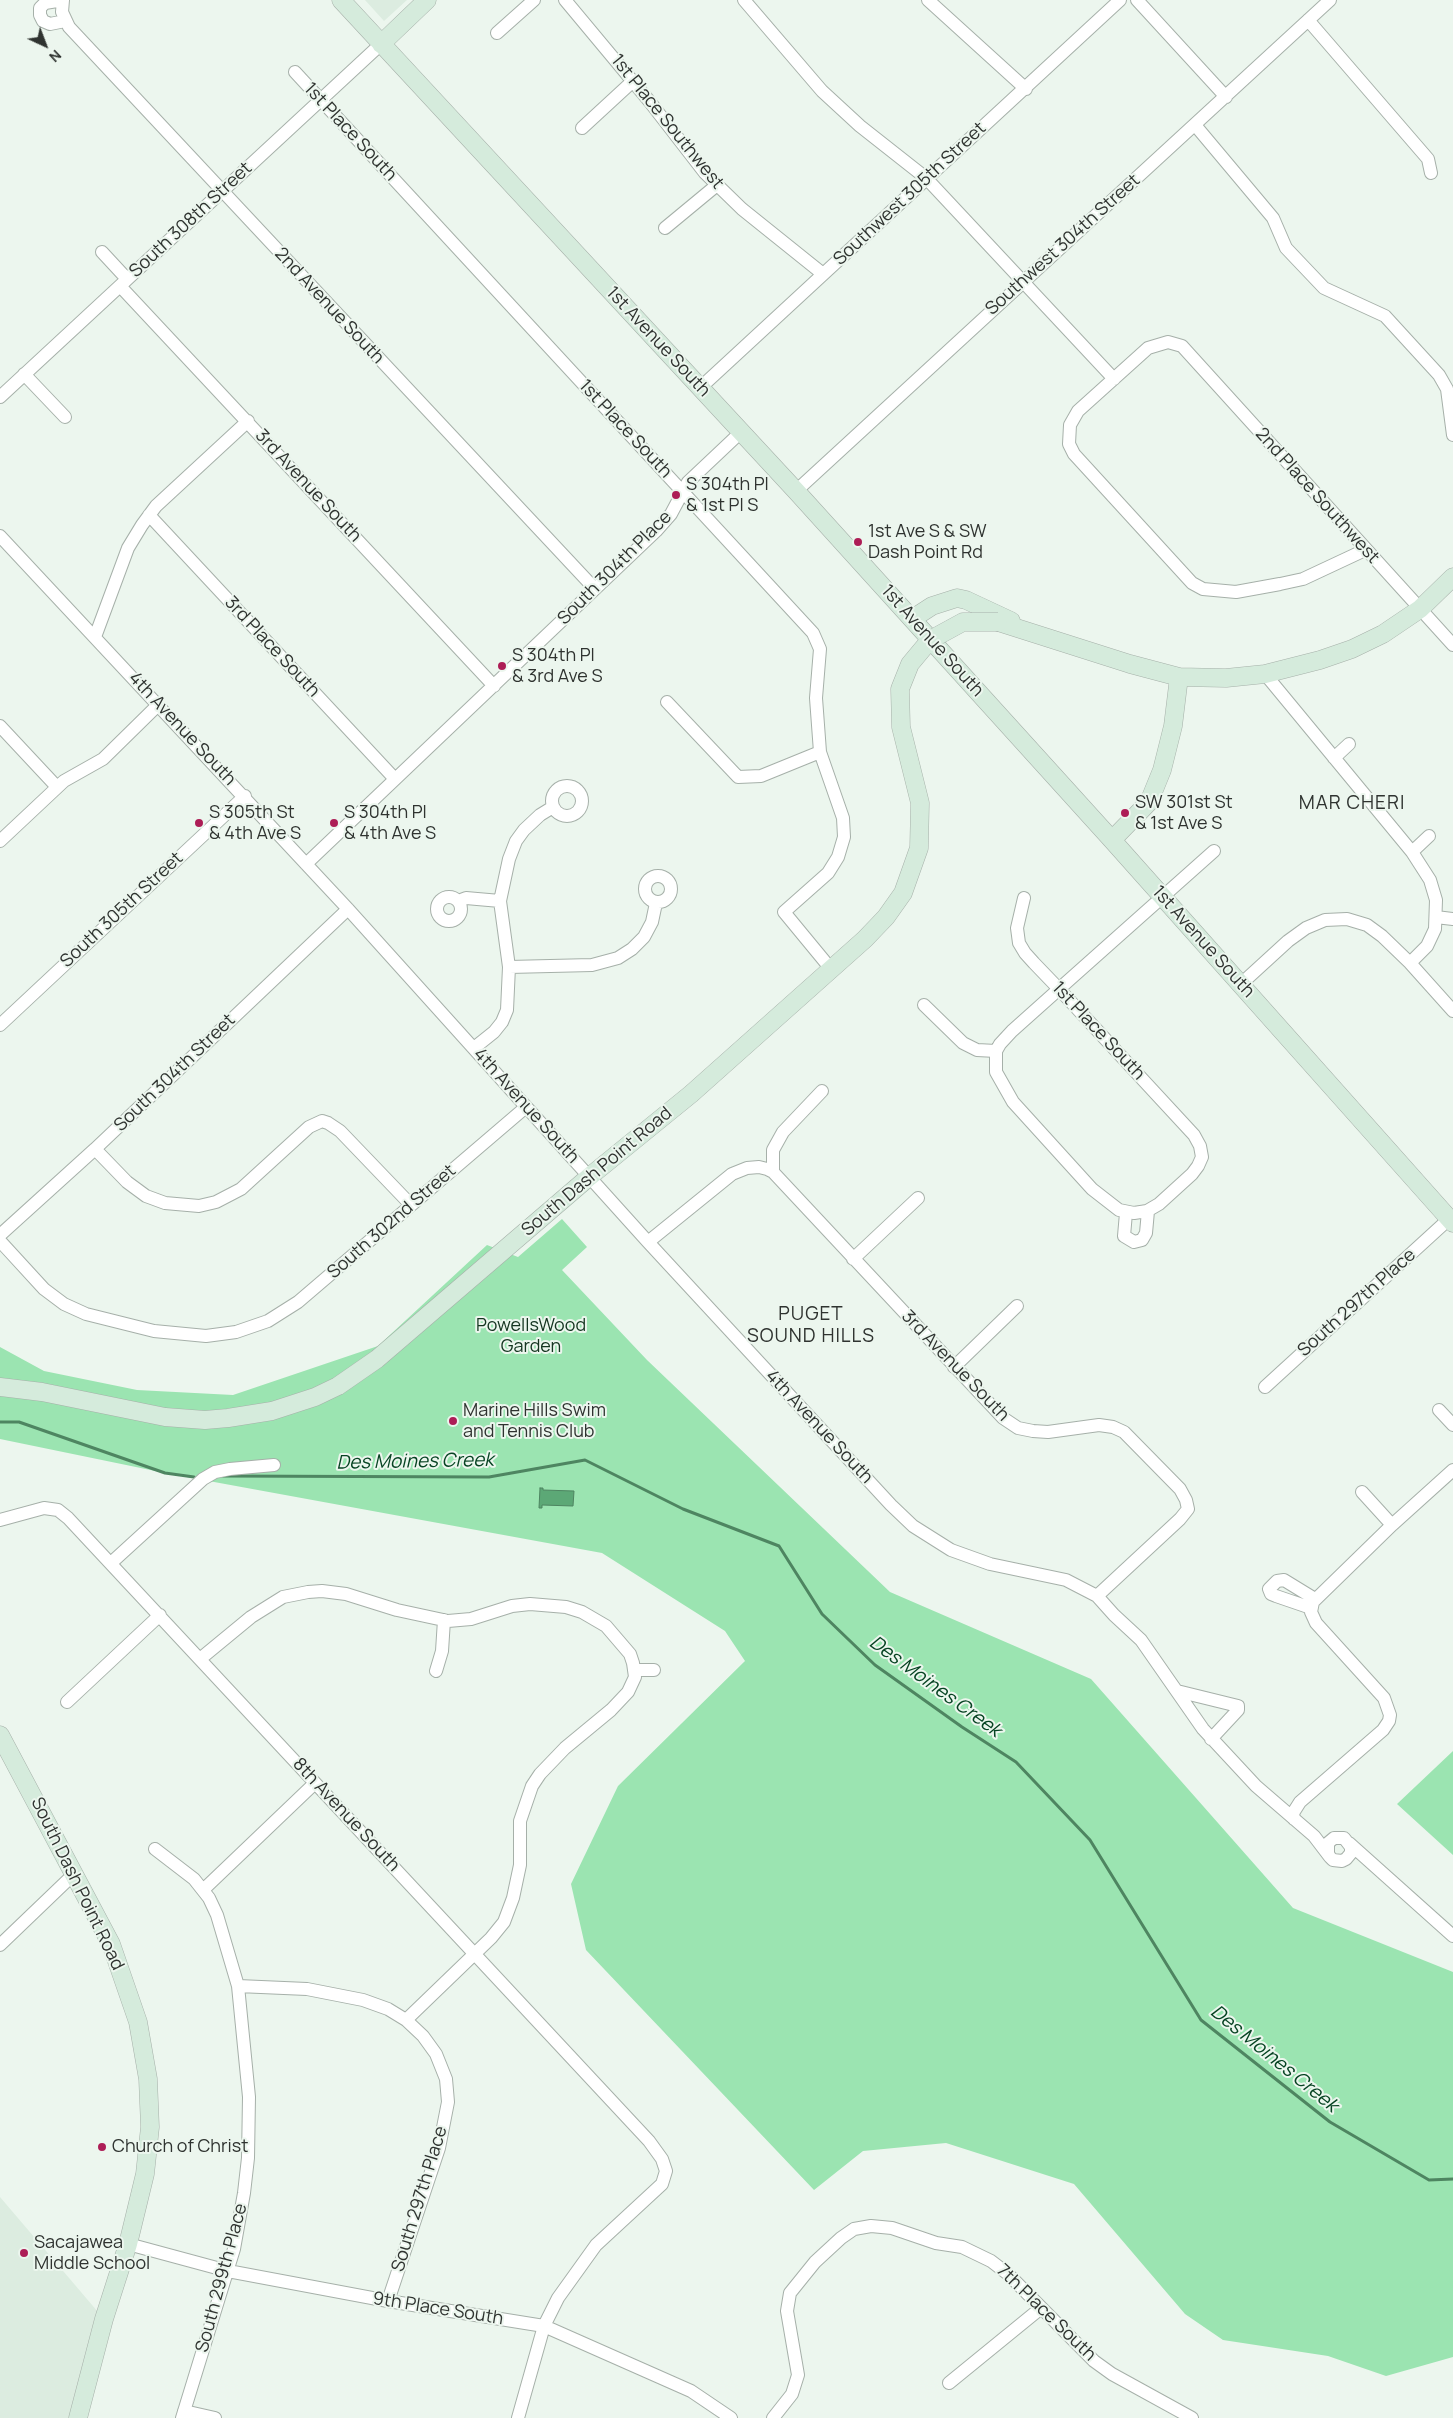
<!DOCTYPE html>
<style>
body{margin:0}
#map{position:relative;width:1453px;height:2418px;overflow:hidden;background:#ecf6ee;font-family:Manrope,sans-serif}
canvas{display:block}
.north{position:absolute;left:20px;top:20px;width:50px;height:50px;-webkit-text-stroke:4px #ecf6ee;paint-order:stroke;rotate:137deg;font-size:14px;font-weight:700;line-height:20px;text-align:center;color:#2f3330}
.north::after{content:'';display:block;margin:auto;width:18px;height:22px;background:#2f3330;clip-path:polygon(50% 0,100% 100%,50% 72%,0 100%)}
</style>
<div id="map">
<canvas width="1453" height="2418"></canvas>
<div class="north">N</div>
</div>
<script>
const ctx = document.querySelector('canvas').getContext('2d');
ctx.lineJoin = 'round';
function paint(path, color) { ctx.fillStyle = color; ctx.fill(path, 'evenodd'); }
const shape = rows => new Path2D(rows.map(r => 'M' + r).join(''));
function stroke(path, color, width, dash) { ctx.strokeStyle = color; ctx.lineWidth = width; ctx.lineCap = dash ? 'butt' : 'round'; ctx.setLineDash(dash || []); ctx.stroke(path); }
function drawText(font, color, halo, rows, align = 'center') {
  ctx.font = font + ' Manrope,sans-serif'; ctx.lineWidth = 4; ctx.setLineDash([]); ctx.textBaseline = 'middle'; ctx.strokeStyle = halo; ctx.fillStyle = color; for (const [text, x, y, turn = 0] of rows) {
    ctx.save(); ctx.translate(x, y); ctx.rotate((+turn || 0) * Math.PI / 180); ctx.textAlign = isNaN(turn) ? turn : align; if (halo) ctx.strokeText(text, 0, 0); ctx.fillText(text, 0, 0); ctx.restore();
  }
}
const built = shape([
 [365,0,407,0,384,21],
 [0,2197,104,2319,78,2418,0,2418]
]);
const green = shape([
 [562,1219,587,1247,562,1270,647,1360,890,1592,1091,1679,1293,1908,1453,1972,1453,2357,1386,2376,1328,2356,1223,2340,1185,2314,1074,2184,946,2143,863,2151,814,2190,586,1950,571,1884,618,1786,745,1661,725,1631,602,1553,165,1473,0,1439,0,1347,44,1371,137,1390,233,1395,378,1346,487,1245,518,1257],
 [1453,1751,1453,1855,1397,1804]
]);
const water = shape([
 [540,1488,543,1488,543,1490,574,1491,573,1506,542,1505,542,1508,539,1508,540,1488]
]);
const stream = shape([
 [0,1422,19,1422,165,1473,194,1477],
 [223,1476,489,1477,585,1460,683,1509,779,1546,822,1614,875,1665,962,1727,1016,1762,1090,1840,1201,2020,1330,2122,1429,2180,1453,2179]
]);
const street = shape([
 [63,0,62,12,69,27,595,589],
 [63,0,45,3,40,8,40,15,43,21,50,24,65,21],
 [565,0,650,102,705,173,742,209,823,274],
 [744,0,822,91,860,126,926,178,1114,379],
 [928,0,1026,89],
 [1137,0,1226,97],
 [1308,20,1428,159,1431,173],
 [497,33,534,0],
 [295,72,813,633,820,649,816,698,820,752,843,818,844,837,838,857,828,873,784,912,831,969],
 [1195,125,1273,218,1286,248,1324,288,1385,316,1439,375,1447,389,1453,435],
 [582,128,633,81],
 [665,228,717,185],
 [102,252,127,279],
 [120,286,494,686],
 [24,374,65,417],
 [700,388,1120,0],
 [0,397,381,44],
 [796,491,1330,0],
 [149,515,395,779],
 [0,536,348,909,648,1242,891,1505,913,1526,951,1550,990,1564,1066,1580,1097,1596,1114,1615,1141,1640,1203,1729,1256,1786,1314,1836,1330,1857,1333,1860,1342,1861,1346,1859,1351,1853,1351,1847,1344,1838,1334,1838,1328,1843,1328,1853],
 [1365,550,1303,579,1280,584,1236,592,1203,589,1192,583,1074,454,1069,444,1070,425,1078,411,1148,348,1168,342,1182,346,1453,645],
 [95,637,128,548,142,525,156,506,248,421],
 [1265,674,1412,852,1430,880,1436,900,1435,929,1427,946,1410,963],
 [667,702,738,777,761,776,820,752],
 [0,726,57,787],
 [1334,758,1349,744],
 '552 801a15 15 0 1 1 30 0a15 15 0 1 1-30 0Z',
 [0,841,64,781,103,759,158,705],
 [1412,852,1429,836],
 [306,864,656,531,671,514,688,482,741,432],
 '645 889a13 13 0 1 1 26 0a13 13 0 1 1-26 0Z',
 '437 909a12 12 0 1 1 24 0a12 12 0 1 1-24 0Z',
 [1024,898,1017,928,1019,943,1025,953,1034,963,1059,989,1194,1135,1200,1146,1202,1157,1198,1166,1192,1174,1159,1204,1147,1211,1134,1213,1119,1210,1092,1189,1013,1102,996,1072,996,1051,1000,1044,1012,1031,1059,989,1214,851],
 [458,901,466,898,500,901],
 [1436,917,1453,919],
 [509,967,592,965,618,958,632,949,644,937,652,922,656,903],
 [1241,984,1288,941,1306,928,1325,920,1347,919,1367,925,1382,936,1410,963,1453,1011],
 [924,1005,963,1043,977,1050,996,1051],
 [0,1025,245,796],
 [474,1048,494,1032,502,1022,507,1010,509,967,500,901,509,859,516,841,524,830,540,815,553,807],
 [95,1149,127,1182,146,1196,165,1203,199,1206,216,1202,241,1189,309,1127,322,1121,328,1123,340,1131,411,1205],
 [773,1172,773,1150,783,1132,822,1091],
 [1126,1213,1124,1236,1134,1242,1142,1240,1146,1233,1148,1211],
 [0,1235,95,1149,348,909],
 [0,1241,44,1289,64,1304,86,1314,154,1331,206,1336,236,1332,268,1321,298,1302,526,1107],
 [648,1242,732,1174,747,1168,759,1167,767,1169,773,1172,1003,1418,1018,1428,1033,1431,1048,1432,1099,1425,1113,1427,1124,1432,1180,1489,1186,1500,1188,1509,1180,1519,1097,1596],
 [853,1259,918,1198],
 [954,1367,1017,1306],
 [1265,1387,1449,1219],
 [1439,1410,1453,1425],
 [1362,1492,1392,1525],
 [0,1520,44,1508,58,1510,68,1518,649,2141,662,2159,666,2171,662,2184,596,2245,558,2298,544,2326,518,2418],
 [111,1563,203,1479,215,1472,230,1469,274,1465],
 [1311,1608,1276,1596,1271,1594,1269,1589,1277,1581,1284,1580,1315,1599],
 [200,1659,251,1617,283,1597,308,1592,322,1591,346,1594,397,1610,448,1621,471,1619,512,1606,530,1604,566,1607,582,1612,606,1626,630,1654,633,1663,635,1677,628,1692,611,1710,565,1748,540,1774,532,1786,520,1821,520,1865,513,1898,504,1922,491,1938,406,2020],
 [635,1670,654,1670],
 [436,1671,442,1651,444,1620],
 [1177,1691,1238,1706,1238,1710,1211,1739],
 [67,1702,160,1615],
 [1294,1819,1293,1813,1300,1802,1383,1730,1389,1721,1390,1715,1384,1698,1316,1623,1311,1612,1313,1602,1392,1525,1453,1470],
 [1349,1843,1453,1936],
 [155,1849,194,1879,209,1898,217,1915,238,1986,249,2097,248,2158,244,2193,234,2249,182,2418],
 [203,1890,315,1783],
 [0,1945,74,1874],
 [238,1986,307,1989,363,2000,388,2009,406,2020,423,2036,436,2054,446,2079,448,2102,439,2148,388,2301],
 [128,2244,228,2271,388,2301,544,2326,691,2391,731,2418],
 [949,2383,1041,2308],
 [184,2411,215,2418],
 [773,2418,792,2394,798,2375,787,2311,790,2293,815,2262,841,2238,854,2229,871,2226,892,2228,936,2243,962,2247,991,2261,1008,2274,1094,2361,1112,2374,1192,2418]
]);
const secondary = shape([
 [341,0,796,491,1112,840,1453,1223],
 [381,44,427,0],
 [912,619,932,606,957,598,966,600,1011,621],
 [998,622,1130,664,1179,677,1226,678,1265,674,1320,660,1352,649,1383,634,1420,609,1453,577],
 [1112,840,1149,802,1162,770,1173,726,1179,677],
 [0,1387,42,1392,165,1417,205,1420,228,1418,272,1411,315,1397,338,1386,377,1359,589,1177,691,1094,865,939,886,917,903,893,919,848,920,803,901,727,900,689,910,664,930,640],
 [0,1735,111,1944,138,2022,148,2079,150,2127,145,2174,128,2244,104,2319,78,2418]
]);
const secondaryBridge = shape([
 [930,640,963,622,998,622]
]);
const markers = [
 [676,495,5,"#ad1d56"],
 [858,542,5,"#ad1d56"],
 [502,666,5,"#ad1d56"],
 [1125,813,5,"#ad1d56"],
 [199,823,5,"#ad1d56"],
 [334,823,5,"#ad1d56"],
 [453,1421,5,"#ad1d56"],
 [102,2147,5,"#ad1d56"],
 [24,2253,5,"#ad1d56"]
];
const streetNames = [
 ["1st Place Southwest",667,122,51],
 ["1st Place South",350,132,47],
 ["Southwest 305th Street",910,194,-43],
 ["South 308th Street",191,220,-43],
 ["Southwest 304th Street",1063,245,-42],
 ["2nd Avenue South",329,306,47],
 ["1st Avenue South",658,342,47],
 ["1st Place South",625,429,47],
 ["3rd Avenue South",308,486,47],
 ["2nd Place Southwest",1317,496,48],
 ["South 304th Place",615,568,-45],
 ["1st Avenue South",932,641,48],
 ["3rd Place South",272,647,47],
 ["4th Avenue South",182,729,47],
 ["South 305th Street",122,910,-43],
 ["1st Avenue South",1203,942,48],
 ["1st Place South",1098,1031,47],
 ["South 304th Street",175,1073,-44],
 ["4th Avenue South",526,1106,48],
 ["South Dash Point Road",597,1172,-40],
 ["South 302nd Street",392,1222,-41],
 ["South 297th Place",1357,1303,-42],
 ["3rd Avenue South",955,1366,46],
 ["4th Avenue South",819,1427,47],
 ["8th Avenue South",346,1815,47],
 ["South Dash Point Road",77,1884,64],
 ["South 297th Place",420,2199,-73],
 ["South 299th Place",222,2278,-75],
 ["9th Place South",438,2309,9],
 ["7th Place South",1046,2313,44]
];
const poiNames = [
 ["S 304th Pl",686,485],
 ["& 1st Pl S",686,506],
 ["1st Ave S & SW",868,532],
 ["Dash Point Rd",868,553],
 ["S 304th Pl",512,656],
 ["& 3rd Ave S",512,677],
 ["SW 301st St",1135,803],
 ["& 1st Ave S",1135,824],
 ["S 305th St",209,813],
 ["& 4th Ave S",209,834],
 ["S 304th Pl",344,813],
 ["& 4th Ave S",344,834],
 ["Marine Hills Swim",463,1411],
 ["and Tennis Club",463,1432],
 ["Church of Christ",112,2147],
 ["Sacajawea",34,2243],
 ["Middle School",34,2264]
];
const parkNames = [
 ["PowellsWood",531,1326],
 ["Garden",531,1347]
];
const neighbourhoodNames = [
 ["MAR CHERI",1352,804],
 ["PUGET",811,1315],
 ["SOUND HILLS",811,1337]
];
const waterNames = [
 ["Des Moines Creek",415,1462,-1],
 ["Des Moines Creek",935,1687,36],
 ["Des Moines Creek",1274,2059,39]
];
paint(built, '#dcece0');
paint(green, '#9be4b1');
paint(water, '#5ca876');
stroke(water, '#4e8561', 1);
stroke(stream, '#4e8561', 3);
stroke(street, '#a6b0a9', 14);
stroke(secondary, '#a6b0a9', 19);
stroke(street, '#fff', 12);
stroke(secondary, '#d5ebdc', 18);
stroke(secondaryBridge, '#a6b0a9', 19, []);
stroke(secondaryBridge, '#d5ebdc', 18);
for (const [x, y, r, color] of markers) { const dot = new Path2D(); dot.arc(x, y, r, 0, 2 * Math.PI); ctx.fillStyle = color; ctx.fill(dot); stroke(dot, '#ecf6ee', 2); }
drawText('18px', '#2f3330', '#ecf6ee', streetNames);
drawText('18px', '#2f3330', '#ecf6ee', poiNames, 'left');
drawText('18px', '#143520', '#ecf6ee', parkNames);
ctx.letterSpacing = '1px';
drawText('19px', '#2f3330', '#ecf6ee', neighbourhoodNames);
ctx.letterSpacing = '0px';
drawText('italic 19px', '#074423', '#ecf6ee', waterNames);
</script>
